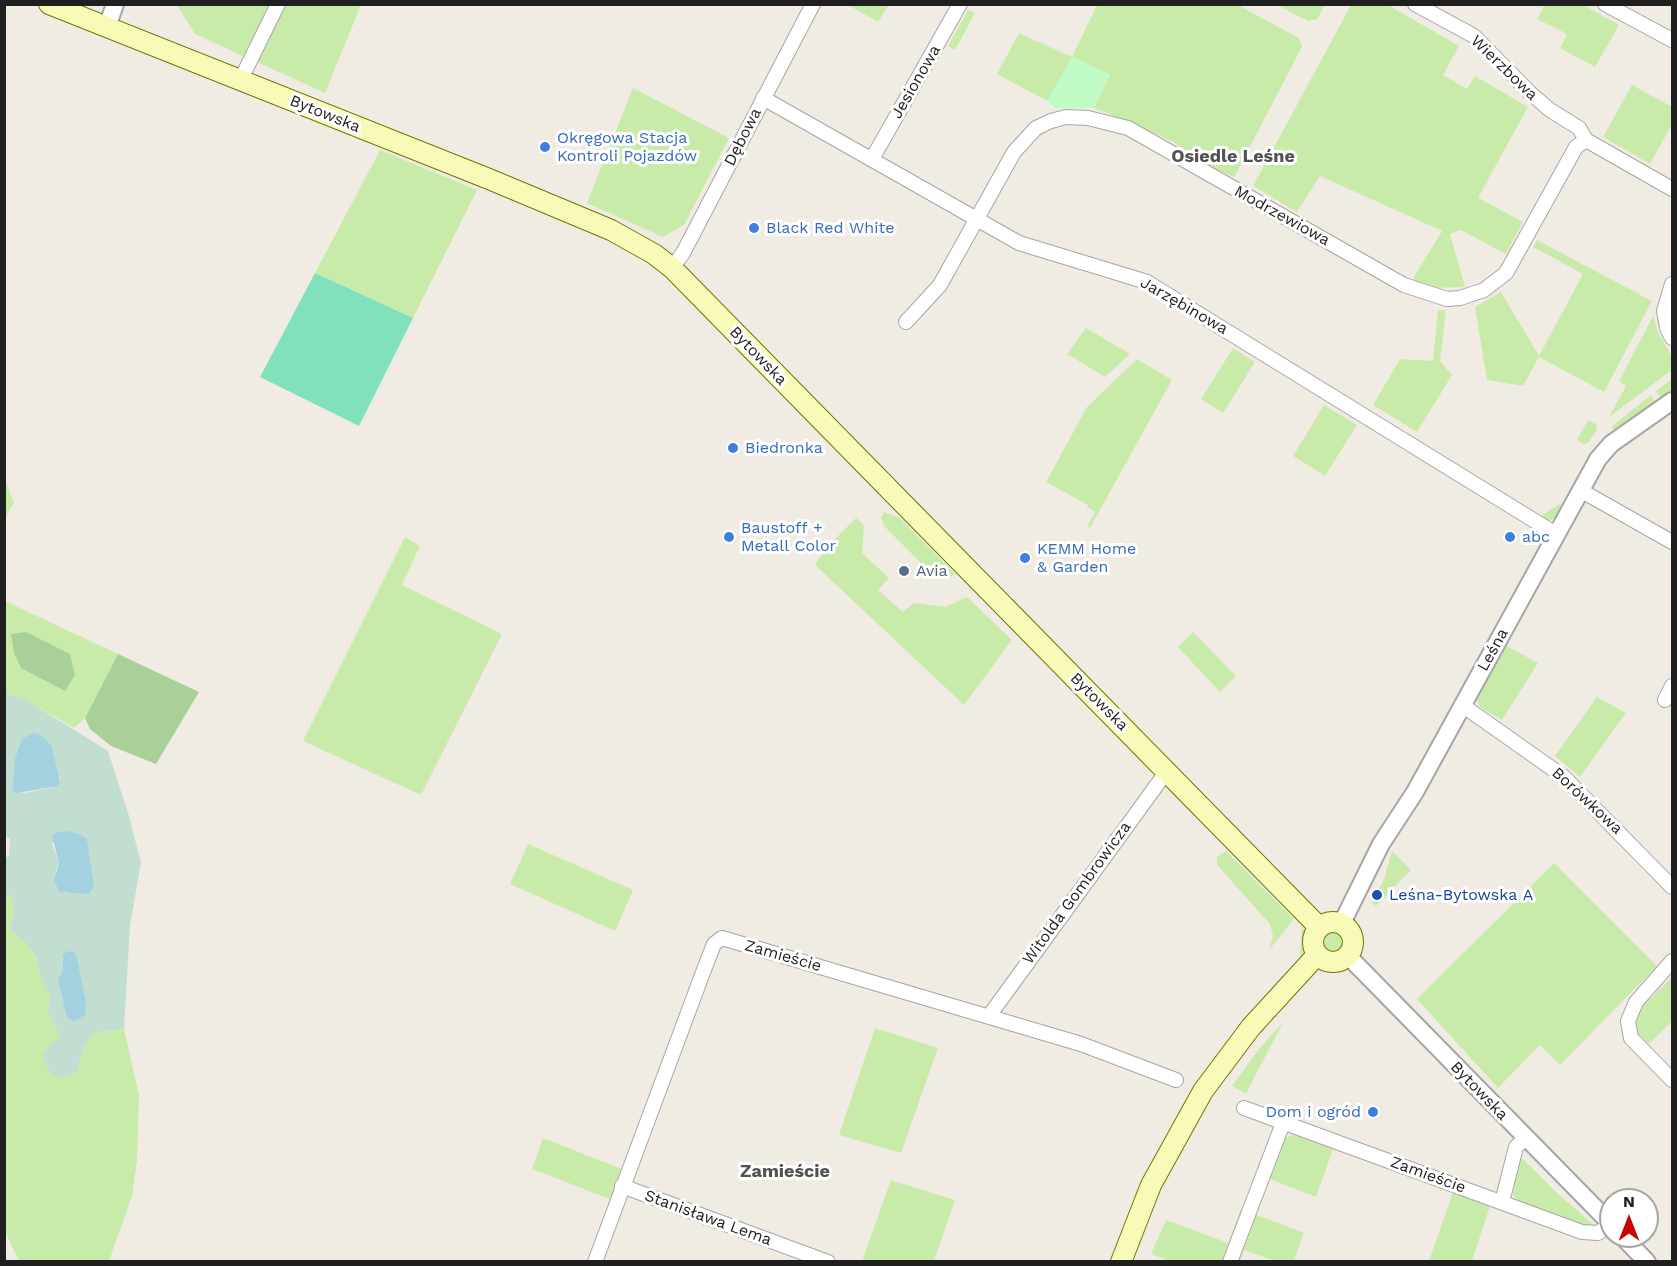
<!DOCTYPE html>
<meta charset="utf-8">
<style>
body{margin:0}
#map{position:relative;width:1677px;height:1266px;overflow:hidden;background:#f0ece4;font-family:"Work Sans",sans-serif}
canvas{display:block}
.frame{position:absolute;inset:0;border:6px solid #1f1f1f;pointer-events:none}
.north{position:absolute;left:1599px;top:1188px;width:60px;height:60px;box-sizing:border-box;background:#fff;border:2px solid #a5a5a5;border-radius:50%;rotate:0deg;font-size:16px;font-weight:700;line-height:24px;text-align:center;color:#1f1f1f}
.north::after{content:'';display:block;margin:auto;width:21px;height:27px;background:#cd0100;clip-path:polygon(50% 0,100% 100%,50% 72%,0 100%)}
</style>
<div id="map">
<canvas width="1677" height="1266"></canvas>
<div class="frame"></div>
<div class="north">N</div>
</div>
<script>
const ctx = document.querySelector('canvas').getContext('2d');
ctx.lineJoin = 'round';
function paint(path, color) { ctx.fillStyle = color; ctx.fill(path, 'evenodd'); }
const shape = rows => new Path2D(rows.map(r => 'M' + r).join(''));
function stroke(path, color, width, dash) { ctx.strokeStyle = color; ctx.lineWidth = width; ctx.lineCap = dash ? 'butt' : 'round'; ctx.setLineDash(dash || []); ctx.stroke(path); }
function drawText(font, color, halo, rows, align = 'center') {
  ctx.font = font + ' "Work Sans",sans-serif'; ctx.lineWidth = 6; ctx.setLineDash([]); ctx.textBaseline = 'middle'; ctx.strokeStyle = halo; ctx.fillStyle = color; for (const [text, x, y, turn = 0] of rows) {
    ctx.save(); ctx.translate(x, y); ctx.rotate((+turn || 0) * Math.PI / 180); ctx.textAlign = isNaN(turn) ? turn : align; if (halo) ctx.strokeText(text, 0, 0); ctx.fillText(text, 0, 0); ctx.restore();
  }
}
const grass = shape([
 [1545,4,1583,5,1619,25,1595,67,1560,48,1567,34,1537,19],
 [177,5,270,5,243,56,195,34],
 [283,5,361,5,325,93,255,61],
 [848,5,889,5,878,22],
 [1097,5,1238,5,1299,38,1302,47,1234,177,1196,161,1175,143,1141,127,1094,108,1110,75,1073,57,1047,101,997,74,1019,33,1072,57],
 [1277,5,1325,5,1317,19,1308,21],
 [1351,5,1388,5,1459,46,1443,75,1467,89,1475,76,1528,107,1478,198,1523,222,1506,254,1461,230,1450,234,1465,287,1430,288,1411,282,1442,231,1320,176,1297,212,1253,186],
 [968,10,975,13,955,50,948,46],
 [1632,85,1672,107,1672,124,1650,164,1603,137],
 [633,88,729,138,684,225,663,237,587,203],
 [380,150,477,190,413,318,315,273],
 [1537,240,1652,301,1604,392,1539,357,1523,386,1487,380,1475,307,1501,292,1539,356,1583,274,1533,247],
 [1438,310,1446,310,1440,361,1452,375,1417,432,1373,405,1400,359,1433,361],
 [1653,316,1658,332,1672,357,1672,370,1609,417,1626,386,1619,381],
 [1086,328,1130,354,1105,377,1067,354],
 [1233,348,1255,362,1223,413,1201,399],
 [1137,359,1172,380,1090,528,1087,526,1095,512,1087,507,1088,505,1046,482,1087,407],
 [1672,379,1672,395,1663,401,1656,391],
 [1651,395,1657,405,1617,431,1611,427],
 [1324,405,1357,425,1325,476,1293,456],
 [1588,420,1596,424,1597,430,1588,443,1584,444,1577,440],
 [5,480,14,503,5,518,4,518],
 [1561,503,1558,518,1545,521,1538,518],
 [884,512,900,518,955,574,946,579,933,575,885,527,881,518],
 [856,518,864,525,862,553,889,578,878,590,903,612,914,603,945,607,967,597,1012,640,964,705,815,565,826,548],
 [405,537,420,546,402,585,502,634,421,795,303,741],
 [5,601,118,654,85,718,74,728,28,701,5,693],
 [1193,632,1236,676,1220,692,1178,647],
 [1505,645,1538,663,1502,720,1480,707,1476,697],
 [1597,697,1626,713,1580,777,1555,756],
 [528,844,633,890,615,931,510,884],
 [1226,851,1294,919,1269,950,1273,936,1270,924,1217,865,1217,857],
 [1392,851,1411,870,1376,906,1372,903,1384,879],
 [1554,863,1657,966,1560,1065,1540,1045,1498,1088,1417,999],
 [4,895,11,895,14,911,10,929,30,948,37,960,40,975,51,998,47,1010,60,1036,64,1078,77,1072,84,1047,93,1033,124,1029,139,1095,137,1161,132,1196,109,1261,19,1261,5,1232],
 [1302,925,1308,941,1301,957,1300,954],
 '1324 942a10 10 0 1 1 20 0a10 10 0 1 1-20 0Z',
 [1670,979,1672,982,1672,1021,1649,1044,1632,1028,1632,1017],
 [1283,1022,1246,1094,1232,1086,1259,1049],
 [875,1028,938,1048,901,1153,839,1135],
 [1296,1134,1333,1149,1316,1197,1270,1179,1285,1138],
 [543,1138,622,1169,610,1199,532,1169],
 [1519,1155,1556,1192,1596,1227,1591,1229,1522,1204,1515,1198,1513,1193],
 [891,1180,955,1200,934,1261,862,1261],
 [1453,1192,1490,1206,1472,1261,1429,1261],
 [1241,1209,1304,1233,1294,1261,1275,1261,1244,1250,1240,1262,1170,1261,1151,1254,1166,1220,1228,1243]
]);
const forest = shape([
 [26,632,70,654,75,675,65,691,21,668,14,653,11,634],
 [118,654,199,692,156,764,111,746,90,729,85,718]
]);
const wetland = shape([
 [5,693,28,701,108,751,129,816,141,863,130,925,124,1029,93,1033,84,1047,77,1072,63,1078,54,1076,44,1062,43,1053,60,1036,47,1010,51,998,40,975,37,959,30,948,10,929,14,911,11,895,5,895,5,858,9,856,10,839,4,835],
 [15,759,60,777,60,781,57,786,24,793,12,790],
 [87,838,94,885,65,893,56,870,59,863,52,843],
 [77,957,86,1001,67,1017,58,981,62,972,62,959]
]);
const park = shape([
 [1072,57,1110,75,1094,108,1056,108,1047,101]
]);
const pitch = shape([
 [315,273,413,318,359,426,260,377]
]);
const water = shape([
 [33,733,41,735,51,745,60,782,57,786,17,793,12,790,15,759,22,739],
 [69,831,87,838,94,885,89,894,60,892,54,881,59,863,52,836,58,832],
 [69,951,73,952,77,957,86,1001,85,1015,74,1021,67,1018,58,980,62,972,63,954]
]);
const minor = shape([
 [1415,4,1474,36,1529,92,1550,110,1579,128,1586,140],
 [1605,4,1672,40],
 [240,81,278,4],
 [763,98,1019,243,1147,282,1556,534],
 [1586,140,1672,189],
 [872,159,960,4],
 [672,268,683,253,813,4],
 [1672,284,1664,311,1667,328,1672,338],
 [906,322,940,285,1014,152,1036,128,1051,121,1066,117,1088,118,1128,128,1404,285,1447,299,1460,298,1484,290,1506,273,1576,147,1586,140],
 [1580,490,1672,542],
 [1665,700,1672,686],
 [1462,705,1564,777,1672,887],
 [1672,961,1636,1002,1628,1021,1631,1038,1672,1080],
 [989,1016,1167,771],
 [1244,1108,1582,1232,1598,1233,1611,1224],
 [622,1186,828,1262],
 [1502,1202,1516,1147,1525,1138],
 [595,1262,705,967,714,944,722,938,1081,1044,1176,1080],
 [1230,1262,1283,1123]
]);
const tertiary = shape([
 [107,27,115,4],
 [1342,923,1381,844,1415,792,1598,459,1611,444,1672,401],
 [1348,956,1611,1224],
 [1622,1236,1647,1262]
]);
const secondary = shape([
 [49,4,489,179,611,230,654,254,672,268,1319,927],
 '1313 942a20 20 0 1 1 40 0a20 20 0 1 1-40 0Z',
 [1121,1262,1151,1185,1203,1091,1251,1027,1317,955]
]);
const markers = [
 [545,147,6,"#3f7fe0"],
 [754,228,6,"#3f7fe0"],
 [733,448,6,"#3f7fe0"],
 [729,537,6,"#3f7fe0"],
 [1510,537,6,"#3f7fe0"],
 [1025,558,6,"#3f7fe0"],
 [904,571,6,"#5c6f8a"],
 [1377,895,6,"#1a4fb4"],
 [1373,1112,6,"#3f7fe0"]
];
const streetNames = [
 ["Wierzbowa",1504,68,44],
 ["Jesionowa",916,82,-60],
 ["Bytowska",325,114,22],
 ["Dębowa",743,137,-63],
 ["Modrzewiowa",1282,216,29],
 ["Jarzębinowa",1184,306,30],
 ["Bytowska",758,356,46],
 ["Leśna",1493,650,-61],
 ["Bytowska",1099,702,45],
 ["Borówkowa",1587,801,43],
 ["Witolda Gombrowicza",1077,893,-54],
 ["Zamieście",783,956,16],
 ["Bytowska",1479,1091,46],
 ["Zamieście",1428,1175,20],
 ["Stanisława Lema",708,1218,20]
];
const shopNames = [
 ["Okręgowa Stacja",557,138],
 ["Kontroli Pojazdów",557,156],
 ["Black Red White",766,228],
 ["Biedronka",745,448],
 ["Baustoff +",741,528],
 ["Metall Color",741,546],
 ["abc",1522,537],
 ["KEMM Home",1037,549],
 ["& Garden",1037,567],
 ["Dom i ogród",1361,1112,"right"]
];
const serviceNames = [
 ["Avia",916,571]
];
const transitNames = [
 ["Leśna-Bytowska A",1389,895]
];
const neighbourhoodNames = [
 ["Osiedle Leśne",1233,157],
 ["Zamieście",785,1172]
];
paint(grass, '#c9eba9');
paint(forest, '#a8d098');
paint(wetland, '#c1ded1');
paint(park, '#c0fbc5');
paint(pitch, '#80e1bc');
paint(water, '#a4d1df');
stroke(minor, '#a6a6a6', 16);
stroke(tertiary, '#a6a6a6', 20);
stroke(secondary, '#6c7902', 22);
stroke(minor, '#fff', 14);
stroke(tertiary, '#fff', 16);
stroke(secondary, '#f7fbb7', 20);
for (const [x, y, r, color] of markers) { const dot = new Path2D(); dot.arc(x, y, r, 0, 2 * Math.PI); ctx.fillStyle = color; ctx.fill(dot); stroke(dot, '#fff', 2); }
drawText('16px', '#1f1f1f', '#fff', streetNames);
drawText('16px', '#366cbe', '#fff', shopNames, 'left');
drawText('16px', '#4e5e75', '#fff', serviceNames, 'left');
drawText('16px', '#164399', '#fff', transitNames, 'left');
drawText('bold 18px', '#525252', '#fff', neighbourhoodNames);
</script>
